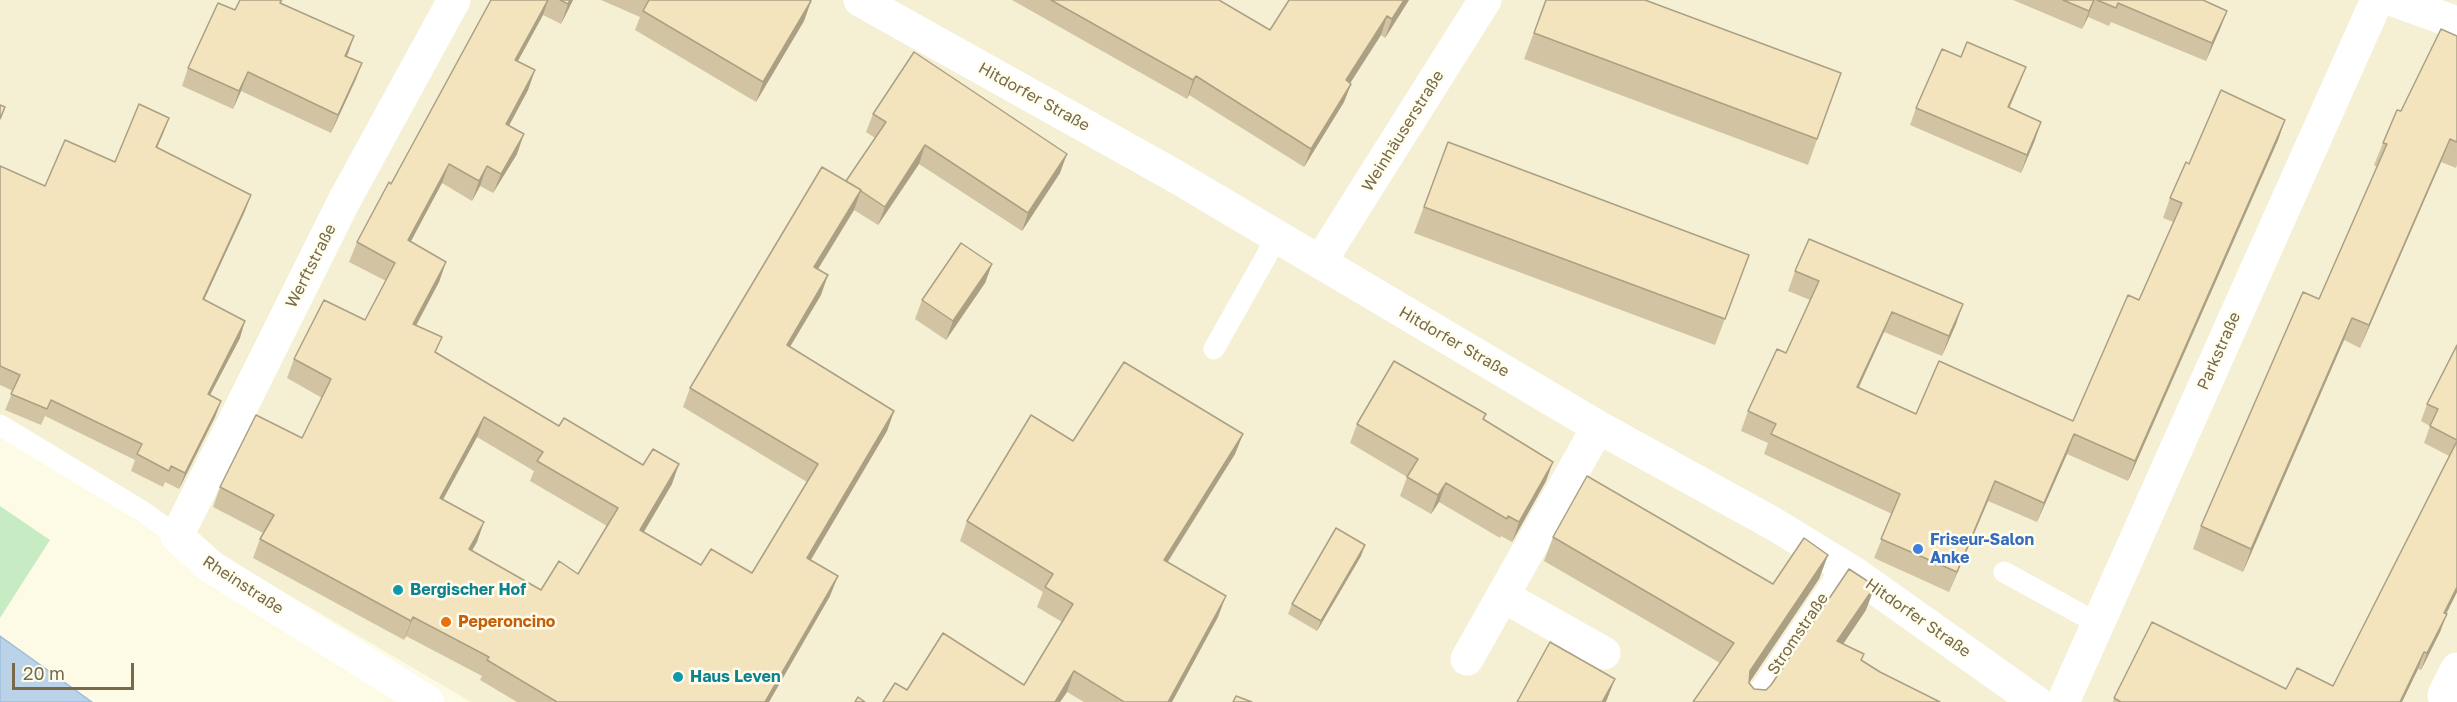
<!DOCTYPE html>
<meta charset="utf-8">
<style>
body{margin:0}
#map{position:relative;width:2457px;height:702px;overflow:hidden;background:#fdfbe6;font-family:"Golos Text",sans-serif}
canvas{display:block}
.scale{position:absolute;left:12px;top:663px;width:122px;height:27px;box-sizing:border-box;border:3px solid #786949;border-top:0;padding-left:8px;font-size:18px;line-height:21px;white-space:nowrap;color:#786949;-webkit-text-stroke:4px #fffeee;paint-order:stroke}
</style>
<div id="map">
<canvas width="2457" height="702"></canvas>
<div class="scale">20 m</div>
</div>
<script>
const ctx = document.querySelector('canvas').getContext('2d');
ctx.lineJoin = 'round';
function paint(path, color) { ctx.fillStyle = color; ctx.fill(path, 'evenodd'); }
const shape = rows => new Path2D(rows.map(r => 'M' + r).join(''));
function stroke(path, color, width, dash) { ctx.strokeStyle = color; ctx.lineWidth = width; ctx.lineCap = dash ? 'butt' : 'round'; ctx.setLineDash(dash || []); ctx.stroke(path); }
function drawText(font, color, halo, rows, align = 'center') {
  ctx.font = font + ' "Golos Text",sans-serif'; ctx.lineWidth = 5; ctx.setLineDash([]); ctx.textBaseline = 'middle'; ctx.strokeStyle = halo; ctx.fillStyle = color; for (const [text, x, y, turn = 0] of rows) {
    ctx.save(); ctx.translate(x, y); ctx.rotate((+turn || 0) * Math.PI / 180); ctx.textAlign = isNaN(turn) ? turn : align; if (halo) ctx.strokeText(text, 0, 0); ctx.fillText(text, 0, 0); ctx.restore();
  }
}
const residential = shape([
 [0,0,2457,0,2457,702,471,702,102,485,0,420]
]);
const green = shape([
 [0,506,50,540,0,618]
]);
const water = shape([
 [0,636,92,702,0,702,0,636]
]);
const lane = shape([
 [1214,349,1277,237],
 [0,425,142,511,177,536],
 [2004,572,2097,623],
 [1752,702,1843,566]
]);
const street = shape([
 [2393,0,2457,23],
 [1320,262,1485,0],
 [1503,596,1604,653],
 [1467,659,1598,427],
 [2444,695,2457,669],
 [428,702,210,566,177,536,344,201,454,0],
 [2063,702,2377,0]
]);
const secondary = shape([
 [860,0,1175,176,1598,427,1774,524,1854,573,2036,702]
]);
const wall = shape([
 [240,0,283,0,281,3,347,56,362,63,355,81,331,133,241,91,233,109,182,86,188,68,235,10],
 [491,0,573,0,561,24,543,15,518,61,535,70,528,90,509,126,517,154,493,193,480,186,472,201,442,183,410,242,446,262,439,282,416,326,437,353,559,426,672,484,644,532,701,565,752,573,807,482,683,407,690,388,846,181,875,138,866,132,873,114,1060,173,1022,231,919,164,878,225,854,210,818,269,821,295,790,347,894,411,887,431,811,560,830,596,769,702,517,702,480,680,482,676,406,636,404,640,253,558,260,539,263,533,213,507,220,487,302,438,322,398,287,378,294,359,365,320,386,281,349,262,357,242,391,184],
 [477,437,534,471,530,481,607,526,578,574,541,590,472,551,477,542,443,499],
 [601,0,809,0,811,1,804,21,756,102,635,30,640,17],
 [1012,0,1219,0,1270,30,1409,0,1385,38,1381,35,1350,83,1351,84,1344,102,1304,167,1189,95,1187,99],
 [1546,0,1841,73,1808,165,1524,59],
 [2013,0,2203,0,2227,11,2220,29,2206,61,2111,22,2109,26,2088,17,2082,29],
 [2457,36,2457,165,2456,168,2441,162,2360,348,2344,340,2243,572,2193,549,2201,526,2319,299,2377,167,2374,165,2383,143,2401,111],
 [1961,57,2026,67,2009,107,2035,140,2021,173,1910,125,1916,108],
 [169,118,157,148,245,211,204,300,240,338,210,395,221,401,215,417,179,489,165,482,163,487,131,471,135,460,45,416,41,425,5,410,13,391,0,385,0,166,45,186,115,162],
 [2285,120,2278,140,2128,481,2067,454,2037,522,1988,501,1949,592,1874,558,1892,514,1764,454,1768,443,1741,431,1748,411,1786,353,1810,300,1788,291,1795,271,1956,324,1942,356,1884,332,1859,387,1916,414,2073,421,2139,300,2173,222,2163,218,2170,198,2189,164],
 [1448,142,1749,255,1715,345,1414,233],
 [992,264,985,283,946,340,915,319,922,300],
 [2457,345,2457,592,2446,614,2440,632,2421,670,2418,669,2402,702,2113,702,2114,698,2333,686,2449,456,2424,443,2430,426,2421,421,2427,404],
 [1484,420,1546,481,1512,542,1501,536,1500,538,1439,502,1431,514,1400,496,1407,477,1350,443,1357,424],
 [1243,434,1235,454,1168,562,1218,617,1172,702,1084,702,1067,692,1060,702,883,702,907,690,1024,685,1062,622,1037,607,1043,592,960,541,967,521,1073,441],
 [1553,537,1773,584,1828,555,1819,579,1749,683,1754,689,1766,690,1866,610,1843,644,1862,660,1880,672,1693,702,1720,663,1544,561],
 [1361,556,1317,631,1288,614,1292,604]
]);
const shadedWall = shape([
 [548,0,543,15,508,79,515,60],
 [570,0,573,0,561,24,568,4],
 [1404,0,1409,0,1385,38,1392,19],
 [2094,0,2088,17,2082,29,2089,11],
 [811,1,804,21,756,102,763,82],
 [2227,11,2220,29,2206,61,2212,43],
 [1387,16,1381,35,1340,99,1346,80],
 [354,36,348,54,338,74,345,56],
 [362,63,355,81,331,133,338,115],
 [2026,67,2019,85,2002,125,2008,107],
 [535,70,528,90,499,144,506,124],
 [248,72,241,91,233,109,239,91],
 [1196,76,1189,95,1187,99,1193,80],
 [1351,84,1344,102,1304,167,1311,149],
 [169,118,163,134,150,163,156,147],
 [2285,120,2278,140,2128,481,2135,461],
 [2041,122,2035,140,2021,173,2027,155],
 [524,134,517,154,493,193,501,174],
 [2450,139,2441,162,2360,348,2369,325],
 [925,145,919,164,878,225,885,207],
 [1067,154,1060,173,1022,231,1028,213],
 [449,164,442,183,401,260,408,240],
 [487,166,480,186,472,201,479,181],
 [861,190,854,210,807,287,814,267],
 [251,195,245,211,197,315,203,299],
 [446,262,439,282,406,344,413,324],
 [992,264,985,283,946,340,953,321],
 [828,275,821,295,779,365,787,345],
 [1963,304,1956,324,1942,356,1949,336],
 [1892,312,1884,332,1850,406,1857,387],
 [2352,318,2344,340,2243,572,2251,549],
 [245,321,240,338,202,410,208,394],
 [221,401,215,417,179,489,185,473],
 [894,411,887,431,800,578,807,558],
 [484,417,477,437,433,518,440,498],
 [1243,434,1235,454,1156,580,1164,560],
 [2074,434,2067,454,2037,522,2044,503],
 [1553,462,1546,481,1512,542,1519,522],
 [679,464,672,484,633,550,640,530],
 [1995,481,1988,501,1949,592,1957,572],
 [1446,483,1439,502,1431,514,1438,495],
 [484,522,477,542,461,568,469,549],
 [1365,545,1361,556,1317,631,1321,621],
 [1828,555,1819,579,1741,695,1750,671],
 [838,576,830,596,769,702,765,702],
 [1875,586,1866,610,1829,665,1837,641],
 [2457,587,2457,592,2438,630,2444,613],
 [1226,596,1218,617,1172,702,1168,702],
 [2447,614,2440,632,2421,670,2427,653],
 [413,617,406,636,404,640,411,621],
 [2424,652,2418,669,2402,702,2400,702],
 [1074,671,1067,692,1060,702,1055,702],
 [1615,679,1606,702,1602,702]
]);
const building = shape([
 [240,0,281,0,280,3,354,36,345,56,362,63,338,115,248,72,239,91,188,68,218,3,235,10,240,0],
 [491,0,548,0,515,60,535,70,506,124,524,134,501,174,487,166,479,181,449,164,408,240,446,262,413,324,442,337,435,352,559,426,564,418,643,465,653,449,679,464,640,530,701,565,711,549,752,573,818,464,690,388,822,167,861,190,814,267,828,275,787,345,894,411,807,558,838,576,765,702,557,702,487,660,489,657,413,617,411,621,260,539,274,515,220,487,256,415,302,438,331,379,294,359,324,300,365,320,395,263,357,242,389,182,391,184,491,0],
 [484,417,543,452,537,461,618,508,578,574,559,561,541,590,469,549,484,522,440,498,484,417],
 [560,0,570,0,568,4,560,0],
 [649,0,809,0,811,1,763,82,643,11,649,0],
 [1051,0,1219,0,1270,30,1289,0,1404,0,1392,19,1387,16,1346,80,1351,84,1311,149,1196,76,1193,80,1051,0],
 [1546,0,1645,0,1841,73,1817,139,1534,33,1546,0],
 [2063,0,2094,0,2089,11,2063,0],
 [2097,0,2203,0,2227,11,2212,43,2118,3,2116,8,2097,0],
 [2441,29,2457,36,2457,142,2450,139,2369,325,2352,318,2251,549,2201,526,2303,292,2319,299,2387,144,2383,143,2397,110,2401,111,2441,29],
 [1967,42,2026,67,2008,107,2041,122,2027,155,1916,108,1942,49,1961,57,1967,42],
 [914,52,1067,154,1028,213,925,145,885,207,861,191,861,190,846,181,886,122,873,114,914,52],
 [2221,90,2285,120,2135,461,2074,434,2044,503,1995,481,1957,572,1881,539,1900,494,1771,434,1776,424,1748,411,1777,349,1786,353,1819,281,1795,271,1809,239,1963,304,1949,336,1892,312,1857,387,1916,414,1939,361,2073,421,2128,295,2139,300,2182,203,2170,198,2186,162,2189,164,2221,90],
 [139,104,169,118,156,147,251,195,203,299,245,321,208,394,221,401,185,473,171,466,169,471,137,454,142,444,51,400,47,409,11,394,20,375,0,366,0,166,45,186,65,140,115,162,139,104],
 [0,105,5,107,0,119,0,105],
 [1448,142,1749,255,1725,319,1424,207,1448,142],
 [961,243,992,264,953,321,922,300,961,243],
 [2457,345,2457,440,2430,426,2438,409,2427,404,2457,345],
 [1394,361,1486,414,1483,419,1553,462,1519,522,1508,516,1507,519,1446,483,1438,495,1407,477,1418,459,1357,424,1394,361],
 [1124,362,1243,434,1164,560,1226,596,1168,702,1124,702,1074,671,1055,702,883,702,895,683,907,690,943,633,1024,685,1073,604,1045,587,1053,574,967,521,1031,415,1073,441,1124,362],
 [2457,441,2457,587,2444,613,2447,614,2427,653,2424,652,2400,702,2121,702,2114,698,2152,622,2286,689,2297,668,2333,686,2457,441],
 [1587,476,1773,584,1804,538,1828,555,1750,671,1749,683,1754,689,1766,690,1771,685,1849,569,1875,586,1837,641,1864,654,1861,660,1880,672,1940,702,1693,702,1734,643,1553,537,1587,476],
 [1336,528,1365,545,1321,621,1292,604,1336,528],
 [1550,642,1615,679,1602,702,1517,702,1550,642],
 [1236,696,1252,702,1233,702,1236,696],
 [858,697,865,702,855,702,858,697]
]);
const markers = [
 [1918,549,6,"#3f7fe0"],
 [398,590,6,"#0f9aa8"],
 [446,622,6,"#e8710a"],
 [678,677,6,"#0f9aa8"]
];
const streetNames = [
 ["Hitdorfer Straße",1034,97,29],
 ["Weinhäuserstraße",1403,131,-58],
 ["Werftstraße",311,266,-63],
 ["Hitdorfer Straße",1454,342,30],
 ["Parkstraße",2219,351,-66],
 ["Rheinstraße",243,585,33],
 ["Hitdorfer Straße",1918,618,35],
 ["Stromstraße",1798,634,-56]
];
const shopNames = [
 ["Friseur-Salon",1930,540],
 ["Anke",1930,558]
];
const cultureNames = [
 ["Bergischer Hof",410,590],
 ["Haus Leven",690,677]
];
const foodNames = [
 ["Peperoncino",458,622]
];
paint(residential, '#f5f0d4');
paint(green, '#c7ecc4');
paint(water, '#bad3e8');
stroke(water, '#9fbeda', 1.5);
stroke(lane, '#fff', 21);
stroke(street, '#fff', 33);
stroke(secondary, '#fff', 33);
paint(wall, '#d2c4a3');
paint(shadedWall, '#aba084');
paint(building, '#f4e4bd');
stroke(building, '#aba084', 1.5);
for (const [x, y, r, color] of markers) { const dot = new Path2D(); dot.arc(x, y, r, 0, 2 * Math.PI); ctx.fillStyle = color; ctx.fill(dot); stroke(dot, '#fffeee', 2); }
drawText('16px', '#786949', '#fffeee', streetNames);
drawText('bold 16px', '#366cbe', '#fffeee', shopNames, 'left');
drawText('bold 16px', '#0d838f', '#fffeee', cultureNames, 'left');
drawText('bold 16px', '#c56008', '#fffeee', foodNames, 'left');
</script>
